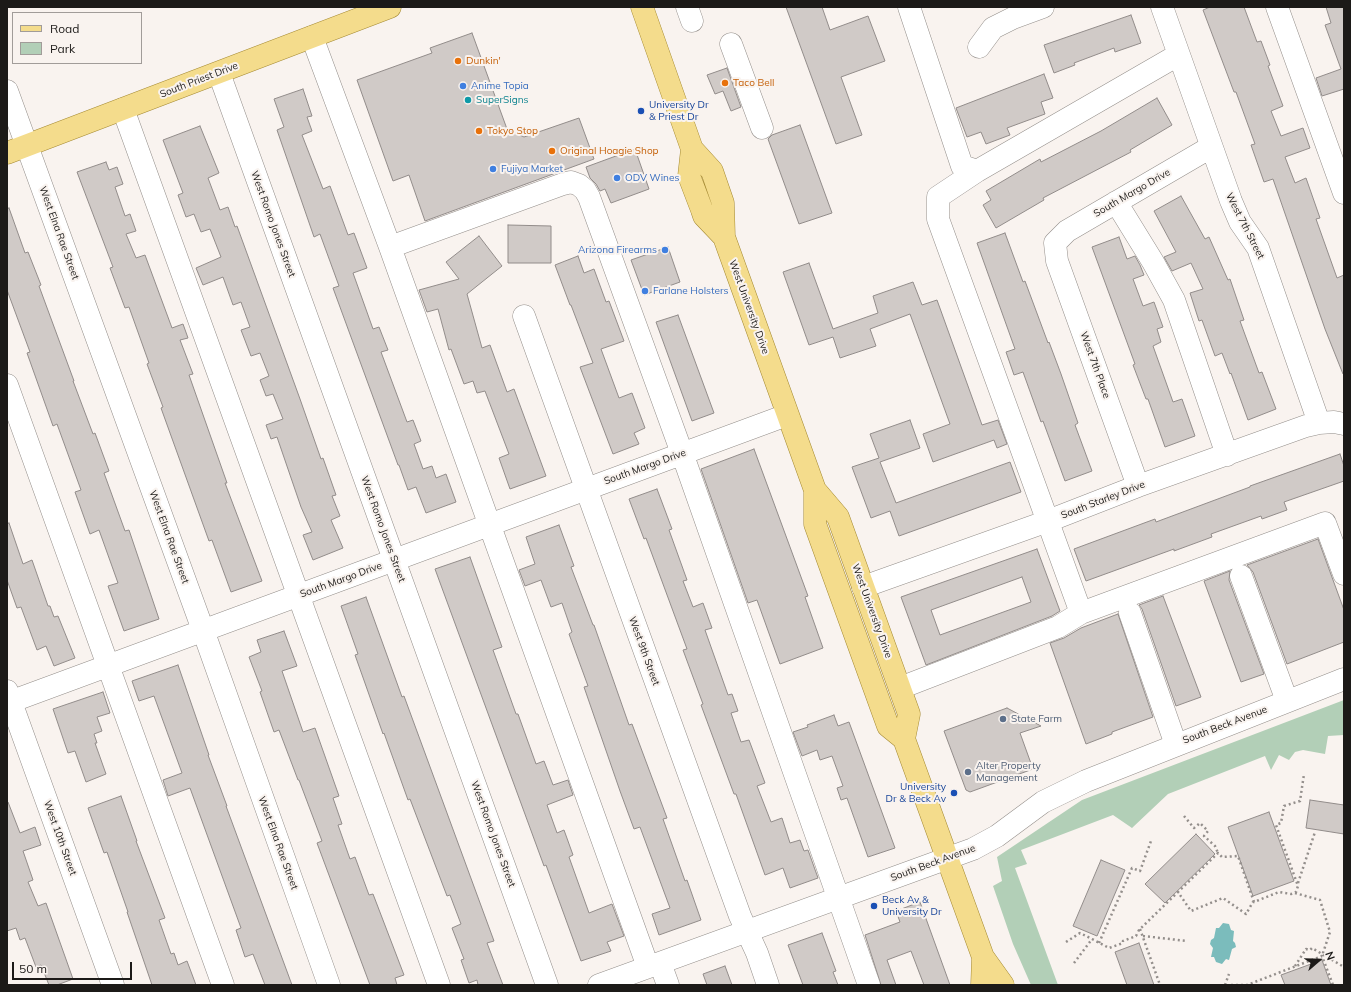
<!DOCTYPE html>
<style>
body{margin:0}
#map{position:relative;width:1351px;height:992px;overflow:hidden;background:#f9f3ef;font-family:Mulish,sans-serif}
canvas{display:block}
.frame{position:absolute;inset:0;border:8px solid #1c1a18;pointer-events:none}
.legend{position:absolute;left:12px;top:12px;width:130px;height:52px;box-sizing:border-box;background:#f9f3ef;border:1px solid #a19c99;margin:0;padding:5px 7px;list-style:none;font-size:12px;color:#1c1a18}
.legend li{display:flex;align-items:center;gap:8px;height:20px}
.legend b{width:20px;border:1px solid #a19c99}
.north{position:absolute;left:1299px;top:940px;width:40px;height:40px;-webkit-text-stroke:3px #f9f3ef;paint-order:stroke;rotate:70deg;font-size:11px;font-weight:700;line-height:16px;text-align:center;color:#1c1a18}
.north::after{content:'';display:block;margin:auto;width:14px;height:18px;background:#1c1a18;clip-path:polygon(50% 0,100% 100%,50% 72%,0 100%)}
.scale{position:absolute;left:12px;top:962px;width:120px;height:18px;box-sizing:border-box;border:2px solid #1c1a18;border-top:0;padding-left:5px;font-size:12px;line-height:14px;white-space:nowrap;color:#1c1a18;-webkit-text-stroke:3px #f9f3ef;paint-order:stroke}
</style>
<div id="map">
<canvas width="1351" height="992"></canvas>
<div class="frame"></div>
<ul class="legend">
<li><b style="height:5px;background:#f4dc8c"></b>Road</li>
<li><b style="height:11px;background:#b2cfb7"></b>Park</li>
</ul>
<div class="north">N</div>
<div class="scale">50 m</div>
</div>
<script>
const ctx = document.querySelector('canvas').getContext('2d');
ctx.lineJoin = 'round';
function paint(path, color) { ctx.fillStyle = color; ctx.fill(path, 'evenodd'); }
const shape = rows => new Path2D(rows.map(r => 'M' + r).join(''));
function stroke(path, color, width, dash) { ctx.strokeStyle = color; ctx.lineWidth = width; ctx.lineCap = dash ? 'butt' : 'round'; ctx.setLineDash(dash || []); ctx.stroke(path); }
function drawText(font, color, halo, rows, align = 'center') {
  ctx.font = font + ' Mulish,sans-serif'; ctx.lineWidth = 4; ctx.setLineDash([]); ctx.textBaseline = 'middle'; ctx.strokeStyle = halo; ctx.fillStyle = color; for (const [text, x, y, turn = 0] of rows) {
    ctx.save(); ctx.translate(x, y); ctx.rotate((+turn || 0) * Math.PI / 180); ctx.textAlign = isNaN(turn) ? turn : align; if (halo) ctx.strokeText(text, 0, 0); ctx.fillText(text, 0, 0); ctx.restore();
  }
}
const green = shape([
 [1344,700,1344,735,1328,736,1325,754,1303,750,1295,752,1289,760,1279,755,1271,770,1265,756,1168,794,1132,828,1113,815,1021,850,1027,864,1015,868,1058,985,1031,985,1013,944,993,886,1002,881,997,857,1082,800]
]);
const water = shape([
 [1223,923,1229,924,1231,930,1234,931,1233,941,1235,943,1236,947,1232,949,1229,960,1226,959,1222,964,1216,962,1214,957,1211,957,1213,948,1210,944,1211,940,1214,938,1216,928,1219,928]
]);
const building = shape([
 [786,7,822,7,830,30,868,16,885,61,841,77,862,135,836,144,786,7],
 [1210,7,1244,7,1257,42,1261,41,1270,65,1268,66,1283,106,1271,111,1281,136,1303,128,1310,148,1285,157,1295,183,1306,178,1320,218,1316,219,1337,278,1344,275,1344,374,1343,374,1325,329,1273,179,1264,182,1251,145,1255,144,1236,92,1234,92,1203,10,1210,7],
 [1326,7,1344,7,1344,89,1322,96,1316,78,1341,69,1325,25,1331,23,1326,7],
 [1131,15,1141,43,1115,52,1114,48,1074,63,1075,65,1054,73,1044,45,1131,15],
 [472,33,507,129,524,137,579,118,594,159,425,221,409,175,393,181,357,80,432,53,430,48,472,33],
 [727,68,741,107,731,111,723,91,715,94,707,75,727,68],
 [1044,74,1053,98,1041,102,1045,114,1007,128,1010,135,986,144,981,132,967,137,956,108,1044,74],
 [303,89,312,116,307,117,312,131,302,135,323,189,330,186,348,235,354,233,367,268,353,273,373,329,379,327,388,350,381,352,407,422,413,420,421,441,414,444,423,469,432,466,436,478,446,474,456,502,426,513,416,487,408,490,399,465,398,465,333,288,339,286,320,234,314,237,277,130,284,127,274,99,303,89],
 [1157,98,1172,125,1130,150,1131,152,1043,198,1044,200,996,228,983,205,991,200,986,191,1040,159,1041,162,1101,131,1157,98],
 [800,125,832,213,799,224,768,139,772,135,800,125],
 [200,126,219,173,208,178,220,210,228,207,235,227,237,226,300,399,321,459,323,458,336,495,332,496,340,516,331,520,343,548,313,560,303,535,312,532,301,507,277,437,271,439,266,425,283,419,273,394,266,396,260,380,269,376,260,353,251,356,241,330,250,327,241,302,233,305,223,277,203,285,196,268,221,257,210,229,201,232,194,214,186,217,178,195,183,193,163,140,200,126],
 [635,149,649,189,611,203,605,189,600,191,596,184,590,178,586,167,635,149],
 [106,162,109,170,117,167,123,184,115,187,125,216,130,214,136,231,126,234,136,258,145,255,172,328,183,324,188,338,180,340,193,374,189,375,227,483,225,483,262,581,231,592,212,540,209,541,161,408,163,407,147,364,149,363,129,307,125,308,110,268,113,267,77,172,106,162],
 [1181,196,1205,239,1209,237,1228,280,1230,279,1244,320,1240,321,1259,373,1262,372,1276,409,1248,420,1231,373,1230,374,1222,353,1215,356,1202,320,1199,321,1190,293,1203,289,1191,263,1172,271,1164,257,1176,252,1154,211,1181,196],
 [9,208,25,253,28,252,41,285,39,286,74,381,73,381,93,434,95,433,109,471,104,473,125,531,129,530,159,619,124,631,108,586,118,583,99,530,90,534,75,492,81,490,57,424,53,426,27,353,30,352,7,290,7,209,9,208],
 [508,225,551,226,551,263,508,263,508,225],
 [1005,233,1023,282,1025,281,1048,343,1049,342,1061,374,1078,423,1075,425,1092,471,1065,481,1043,421,1041,422,1023,372,1014,375,1006,352,1015,349,977,243,1005,233],
 [479,236,502,266,467,294,482,348,490,345,507,392,514,389,546,476,510,489,499,458,509,454,485,391,477,393,473,381,464,384,451,349,449,350,438,309,427,312,419,290,459,279,446,262,479,236],
 [1119,237,1127,259,1135,256,1140,265,1144,275,1133,279,1143,306,1154,302,1163,327,1157,329,1161,342,1153,346,1173,402,1182,399,1195,436,1165,447,1148,399,1146,399,1133,365,1135,364,1092,247,1119,237],
 [668,247,680,282,644,295,631,260,668,247],
 [578,256,584,273,594,269,606,302,609,301,624,341,601,349,619,398,632,393,645,428,634,433,639,444,613,454,580,367,593,363,571,305,570,305,555,265,578,256],
 [809,263,833,329,878,313,873,296,913,282,922,305,937,300,982,425,998,420,1007,444,997,448,994,440,933,462,923,434,950,424,910,314,870,329,876,346,840,358,833,337,809,345,783,272,809,263],
 [678,315,714,413,692,421,656,322,678,315],
 [910,420,920,448,880,462,896,503,1010,462,1021,492,899,536,890,511,871,518,852,467,879,458,870,434,910,420],
 [754,449,808,596,805,597,823,648,780,664,757,600,748,603,701,469,754,449],
 [1340,454,1344,466,1344,481,1284,502,1287,510,1262,519,1261,516,1211,534,1212,537,1174,551,1174,549,1086,581,1074,549,1155,519,1156,522,1250,487,1250,486,1340,454],
 [657,489,672,529,669,530,687,580,683,581,693,607,703,603,712,628,705,630,728,695,732,694,738,711,731,713,741,742,749,740,765,783,757,786,771,822,782,818,790,843,800,840,804,851,808,850,818,878,790,888,783,868,765,875,736,794,734,794,701,705,703,704,683,650,687,649,646,538,644,539,629,499,657,489],
 [9,523,23,564,32,560,48,606,50,606,54,617,58,616,75,658,54,666,46,646,37,650,21,607,17,608,7,580,7,524,9,523],
 [559,525,574,566,571,567,593,625,594,625,629,725,632,724,667,818,663,819,685,881,687,880,701,920,659,935,652,914,670,908,640,827,634,829,620,791,584,687,588,686,569,634,572,632,562,603,551,607,541,580,525,586,519,570,535,564,526,537,559,525],
 [1318,539,1344,610,1344,642,1287,664,1253,572,1247,565,1318,539],
 [1037,549,1060,611,1052,616,926,665,901,597,1037,549],
 [1022,577,1031,602,940,635,931,610,1022,577],
 [470,557,502,647,493,650,516,714,518,714,536,764,544,761,553,785,568,780,573,795,547,805,557,833,564,830,573,855,569,857,589,913,612,904,624,936,607,942,611,951,581,961,546,865,544,866,435,569,470,557],
 [1230,571,1229,580,1264,674,1241,682,1204,581,1230,571],
 [1163,596,1201,697,1176,706,1142,609,1139,605,1163,596],
 [366,597,402,697,404,696,494,941,487,943,503,985,478,985,477,980,469,983,461,960,464,959,452,928,461,924,450,895,447,896,410,799,408,800,384,733,383,734,355,655,358,654,341,606,366,597],
 [1118,614,1153,717,1112,732,1112,734,1086,744,1050,643,1064,638,1081,628,1118,614],
 [284,631,297,666,282,671,303,732,315,728,339,796,333,798,342,824,338,825,350,859,355,857,369,895,373,894,404,975,395,978,397,985,370,985,317,843,322,841,299,780,298,780,279,730,274,732,260,692,262,691,249,657,261,652,257,640,284,631],
 [178,665,209,755,208,755,227,806,226,806,292,985,265,985,253,954,245,957,236,930,241,928,190,788,168,796,163,780,182,773,154,696,139,701,132,681,178,665],
 [103,692,110,713,97,717,102,731,94,734,97,743,95,743,106,774,86,782,75,751,68,753,53,709,103,692],
 [1007,708,1041,726,1020,733,1033,769,970,792,966,790,944,731,1007,708],
 [834,715,838,726,849,722,895,848,868,857,847,798,841,800,837,788,843,786,832,756,820,760,817,750,802,756,793,732,808,727,807,725,834,715],
 [121,796,137,841,136,841,165,918,159,920,171,954,174,953,178,965,187,961,196,985,152,985,127,912,128,912,107,852,104,853,88,808,121,796],
 [1310,800,1344,805,1344,834,1306,828,1310,800],
 [7,802,8,802,20,833,35,827,41,845,23,851,33,880,28,882,38,906,46,903,73,979,57,985,49,985,41,965,36,967,25,938,20,940,16,928,7,931,7,802],
 [1269,812,1294,881,1253,896,1228,827,1269,812],
 [1196,834,1215,854,1165,903,1145,884,1196,834],
 [1101,860,1125,870,1097,936,1073,926,1101,860],
 [920,902,950,985,924,985,911,951,887,960,896,985,881,985,865,935,900,922,896,911,920,902],
 [822,933,836,971,833,972,838,985,803,985,788,945,822,933],
 [1139,943,1154,985,1127,985,1115,952,1139,943],
 [1322,960,1331,985,1285,985,1281,975,1322,960],
 [725,966,732,985,707,985,703,974,725,966]
]);
const path = shape([
 [1184,816,1194,828,1200,823,1208,831,1204,836,1215,846,1218,853],
 [1298,883,1315,832],
 [1295,893,1320,900,1330,932,1322,956],
 [1254,902,1238,856,1222,857,1218,853,1178,892,1191,911,1223,898,1246,914,1253,902,1254,902,1279,892,1291,894,1296,892,1298,886,1276,825,1281,823,1284,806,1300,801,1304,774],
 [1140,929,1160,985],
 [1143,936,1187,941],
 [1066,942,1080,933,1092,939],
 [1099,943,1132,868,1140,871,1151,841],
 [1074,963,1092,939,1109,948,1123,943,1123,941,1136,936,1139,930,1178,892],
 [1295,966,1306,949,1310,950,1312,948,1344,967],
 [1225,985,1229,974],
 [1231,985,1247,985,1322,956,1333,985]
]);
const minor = shape([
 [687,7,692,21],
 [909,7,962,166,977,171],
 [1162,7,1231,201,1240,222,1258,248,1319,423],
 [1277,7,1344,193],
 [312,37,390,247,648,967],
 [731,44,762,128],
 [979,47,993,28,1013,18,1043,7],
 [219,73,547,985],
 [7,91,203,630,329,985],
 [123,109,439,985],
 [1116,202,1153,262,1174,300,1227,455],
 [390,247,563,184,571,182,579,185,585,190,589,197,687,467,869,985],
 [524,316,740,916,757,953,768,985],
 [7,385,223,985],
 [1138,486,1057,261,1055,243,1067,231,1211,147],
 [1241,576,1287,701],
 [863,587,1048,521,1138,486,1306,426,1319,423,1334,422,1344,424],
 [1081,613,938,219,938,197,977,171,1178,55],
 [1130,613,1176,745],
 [900,688,1058,627,1081,613,1325,523,1344,574],
 [7,691,113,985],
 [7,703,787,415],
 [660,963,668,985],
 [599,985,973,849,997,836,1043,802,1086,781,1344,679]
]);
const major = shape([
 [642,7,692,149,712,171,723,203,724,237,815,490,815,524,888,726,904,739,983,957,1003,985],
 [692,149,689,176,702,210,704,216,724,237],
 [7,153,390,7],
 [815,490,838,517,909,714,904,739],
 [982,985,983,957]
]);
const markers = [
 [458,61,4,"#e8710a"],
 [725,83,4,"#e8710a"],
 [463,86,4,"#3f7fe0"],
 [468,100,4,"#0f9aa8"],
 [641,111,4,"#1a4fb4"],
 [479,131,4,"#e8710a"],
 [552,151,4,"#e8710a"],
 [493,169,4,"#3f7fe0"],
 [617,178,4,"#3f7fe0"],
 [665,250,4,"#3f7fe0"],
 [645,291,4,"#3f7fe0"],
 [1003,719,4,"#5c6f8a"],
 [968,772,4,"#5c6f8a"],
 [954,793,4,"#1a4fb4"],
 [874,906,4,"#1a4fb4"]
];
const foodNames = [
 ["Dunkin'",466,61],
 ["Taco Bell",733,83],
 ["Tokyo Stop",487,131],
 ["Original Hoagie Shop",560,151]
];
const streetNames = [
 ["South Priest Drive",199,80,-21],
 ["South Margo Drive",1132,193,-30],
 ["West Romo Jones Street",273,224,70],
 ["West 7th Street",1245,226,63],
 ["West Elna Rae Street",59,233,70],
 ["West University Drive",749,307,70],
 ["West 7th Place",1095,365,70],
 ["South Margo Drive",645,467,-20],
 ["South Starley Drive",1103,500,-21],
 ["West Romo Jones Street",383,529,70],
 ["West Elna Rae Street",169,537,70],
 ["South Margo Drive",341,580,-20],
 ["West University Drive",872,611,70],
 ["West 9th Street",644,651,70],
 ["South Beck Avenue",1225,725,-21],
 ["West Romo Jones Street",493,834,70],
 ["West 10th Street",60,838,70],
 ["West Elna Rae Street",278,843,70],
 ["South Beck Avenue",933,863,-20]
];
const shopNames = [
 ["Anime Topia",471,86],
 ["Fujiya Market",501,169],
 ["ODV Wines",625,178],
 ["Arizona Firearms",657,250,"right"],
 ["Farlane Holsters",653,291]
];
const cultureNames = [
 ["SuperSigns",476,100]
];
const transitNames = [
 ["University Dr",649,105],
 ["& Priest Dr",649,117],
 ["University",946,787,"right"],
 ["Dr & Beck Av",946,799,"right"],
 ["Beck Av &",882,900],
 ["University Dr",882,912]
];
const serviceNames = [
 ["State Farm",1011,719],
 ["Alter Property",976,766],
 ["Management",976,778]
];
paint(green, '#b2cfb7');
paint(water, '#7bbcbc');
paint(building, '#d0cac7');
stroke(building, '#928c8a', 1);
stroke(minor, '#948f8b', 23);
stroke(major, '#a48932', 23);
stroke(path, '#948f8c', 2.5, [2, 3]);
stroke(minor, '#fff', 22);
stroke(major, '#f4dc8c', 22);
for (const [x, y, r, color] of markers) { const dot = new Path2D(); dot.arc(x, y, r, 0, 2 * Math.PI); ctx.fillStyle = color; ctx.fill(dot); stroke(dot, '#f9f3ef', 1.5); }
drawText('10px', '#c56008', '#f9f3ef', foodNames, 'left');
drawText('10px', '#1c1a18', '#f9f3ef', streetNames);
drawText('10px', '#366cbe', '#f9f3ef', shopNames, 'left');
drawText('10px', '#0d838f', '#f9f3ef', cultureNames, 'left');
drawText('10px', '#164399', '#f9f3ef', transitNames, 'left');
drawText('10px', '#4e5e75', '#f9f3ef', serviceNames, 'left');
</script>
